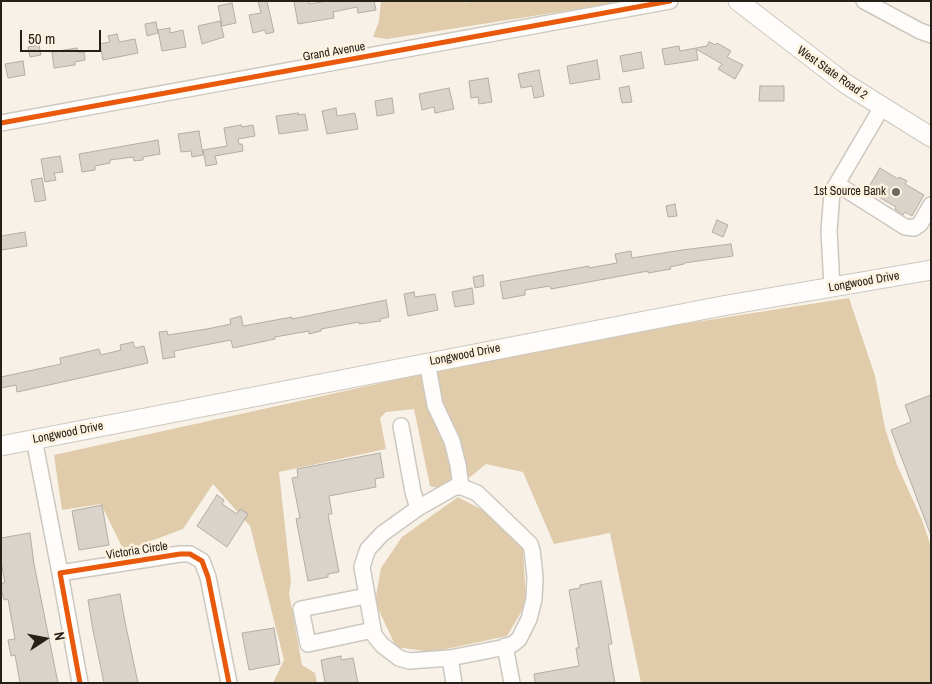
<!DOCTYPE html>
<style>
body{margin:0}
#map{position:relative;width:932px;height:684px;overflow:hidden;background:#f7f1e7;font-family:"Archivo Narrow",sans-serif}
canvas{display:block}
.frame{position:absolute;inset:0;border:2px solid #252018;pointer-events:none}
.north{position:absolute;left:20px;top:614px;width:50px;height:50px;-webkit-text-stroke:4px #fef2e0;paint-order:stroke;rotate:79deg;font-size:14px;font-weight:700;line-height:20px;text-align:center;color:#252018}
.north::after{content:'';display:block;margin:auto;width:18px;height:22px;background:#252018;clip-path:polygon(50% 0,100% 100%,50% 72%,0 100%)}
.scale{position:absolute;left:20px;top:30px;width:81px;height:22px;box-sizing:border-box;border:2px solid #252018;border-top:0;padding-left:6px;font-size:15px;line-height:18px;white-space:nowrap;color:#252018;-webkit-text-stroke:4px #fef2e0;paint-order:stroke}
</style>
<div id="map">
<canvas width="932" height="684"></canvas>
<div class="frame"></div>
<div class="north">N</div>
<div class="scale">50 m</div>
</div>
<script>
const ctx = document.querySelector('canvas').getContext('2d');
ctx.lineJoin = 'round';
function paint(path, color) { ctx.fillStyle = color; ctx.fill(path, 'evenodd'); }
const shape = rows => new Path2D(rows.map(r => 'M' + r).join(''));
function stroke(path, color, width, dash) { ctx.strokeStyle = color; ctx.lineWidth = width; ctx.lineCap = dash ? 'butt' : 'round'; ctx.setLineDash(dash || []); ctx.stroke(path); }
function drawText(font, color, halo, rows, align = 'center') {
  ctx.font = font + ' "Archivo Narrow",sans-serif'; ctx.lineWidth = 5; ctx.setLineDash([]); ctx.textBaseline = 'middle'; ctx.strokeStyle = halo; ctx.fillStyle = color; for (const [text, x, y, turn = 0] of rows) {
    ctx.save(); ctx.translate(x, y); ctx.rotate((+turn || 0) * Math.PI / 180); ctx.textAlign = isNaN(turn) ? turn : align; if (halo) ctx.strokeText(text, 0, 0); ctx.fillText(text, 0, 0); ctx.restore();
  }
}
const forest = shape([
 [381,1,462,1,467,3,468,1,628,1,387,39,373,37,379,21],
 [849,298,875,376,885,428,897,465,922,520,931,547,931,683,641,683,610,533,554,544,523,472,486,464,470,477,450,480,438,488,430,486,414,409,386,412,380,418,386,449,279,472,291,582,289,593,302,665,315,673,317,683,273,683,284,660,250,526,213,484,183,529,124,551,101,504,62,510,54,455,568,342],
 [458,497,488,513,523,548,526,604,507,636,432,652,396,647,375,602,381,568,402,537]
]);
const building = shape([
 [258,1,267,1,274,32,266,34,265,30,253,33,249,15,261,13,258,1],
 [294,1,309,1,309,4,327,1,374,1,376,10,358,13,357,7,333,12,334,18,298,24,294,1],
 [232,3,236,23,222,26,218,6,232,3],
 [220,21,224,37,202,44,198,26,220,21],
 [156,22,158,33,147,36,145,24,156,22],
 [170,28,170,33,183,30,186,47,162,51,158,30,170,28],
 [117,34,119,42,135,39,138,53,103,60,100,44,110,42,108,36,117,34],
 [709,42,716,45,717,43,731,51,727,57,743,65,735,79,718,69,722,64,696,49,698,60,665,65,662,49,679,46,680,51,707,46,709,42],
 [39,45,41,55,30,57,28,47,39,45],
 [77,48,78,52,84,52,85,60,75,62,75,65,54,68,52,52,77,48],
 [641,52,644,68,623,72,620,56,641,52],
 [597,60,600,79,570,84,567,66,597,60],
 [23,61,25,75,8,78,5,64,23,61],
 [539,70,544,96,534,98,532,86,521,88,518,74,539,70],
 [488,78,492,102,479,104,478,97,471,98,469,81,488,78],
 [629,86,632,102,622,103,619,88,629,86],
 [760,86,784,86,784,101,759,101,760,86],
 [449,88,454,109,435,113,434,107,422,110,419,94,449,88],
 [392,98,394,113,377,116,375,101,392,98],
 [336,108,337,116,355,113,358,129,327,134,322,111,336,108],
 [298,113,298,115,305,114,308,130,279,134,276,116,298,113],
 [241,125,242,127,253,125,255,136,238,139,239,144,242,144,243,151,215,156,217,164,206,166,203,150,227,146,224,128,241,125],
 [199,131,203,155,192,157,191,151,181,152,178,134,199,131],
 [158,140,160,154,143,157,143,160,134,161,133,157,110,160,110,163,95,166,95,170,82,172,79,154,158,140],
 [60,156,63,172,54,173,56,180,45,182,41,159,60,156],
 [880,168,898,179,899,177,907,181,905,184,924,195,912,216,905,212,903,215,895,209,896,207,867,190,880,168],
 [42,178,46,200,35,202,31,180,42,178],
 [675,204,677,216,668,217,666,206,675,204],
 [717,220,728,225,723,237,712,232,717,220],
 [25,232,27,246,1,250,1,236,25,232],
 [731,244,733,256,684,263,684,264,670,267,671,269,648,273,648,271,551,289,550,286,525,290,525,295,503,299,500,282,589,266,589,268,617,263,615,254,631,251,632,258,682,250,731,244],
 [483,275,484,286,475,288,473,277,483,275],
 [472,288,474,304,455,307,452,292,472,288],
 [414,292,415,297,435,294,438,310,408,316,404,294,414,292],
 [386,300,389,317,380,319,381,321,359,324,359,322,321,329,321,331,309,334,309,331,275,337,275,339,233,348,231,340,174,351,175,357,163,359,159,332,167,331,168,335,207,329,231,324,230,319,241,316,243,326,292,317,292,319,386,300],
 [133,342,135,348,144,346,148,363,17,392,16,385,1,388,1,377,61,364,60,358,82,353,99,349,101,355,121,350,120,345,133,342],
 [931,395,931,533,930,533,891,430,911,422,905,405,931,395],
 [380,453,384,477,375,479,376,487,329,496,332,514,328,514,339,572,328,574,328,577,308,581,296,519,300,518,292,478,298,477,297,469,380,453],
 [217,495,224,500,222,504,237,514,240,509,248,514,227,547,197,526,217,495],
 [102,505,109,545,79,550,72,511,102,505],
 [30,533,34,564,58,683,20,683,15,655,11,656,8,640,15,639,8,599,4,600,1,588,1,583,5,583,1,562,1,538,30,533],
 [601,581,612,644,608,644,615,683,535,683,534,674,579,666,576,648,579,648,569,590,580,588,580,585,601,581],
 [120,594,125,622,138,683,104,683,93,630,88,600,120,594],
 [274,628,280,664,249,670,242,633,274,628],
 [341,656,341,660,353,658,358,683,325,683,321,660,341,656]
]);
const minor = shape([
 [864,1,920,31,931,35],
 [1,123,670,1],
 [837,184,905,227,914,228,920,224,931,205],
 [832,287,829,231,832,192,882,107],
 [427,362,435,405,452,441,458,465,461,487],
 [401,426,413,492,418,508],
 [34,439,60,573],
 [455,487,462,487,477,493,530,544,532,550,535,577,534,599,529,619,519,639,513,644,501,648,450,658,409,661,399,658,382,645,374,635,362,567,365,557,368,549,382,534,418,508,455,487],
 [366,596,301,609,308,644,373,630],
 [505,646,512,683],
 [450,658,454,683],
 [80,683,60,573,180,554,190,554,202,561,208,577,229,683]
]);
const major = shape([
 [738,1,846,84,931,137],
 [1,446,722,306,931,270]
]);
const cycleway = shape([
 [1,123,670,1],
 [80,683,60,573,180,554,190,554,202,561,208,577,229,683]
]);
const markers = [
 [896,192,5,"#6e6960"]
];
const streetNames = [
 ["Grand Avenue",334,52,-10],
 ["West State Road 2",832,73,35],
 ["Longwood Drive",864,282,-10],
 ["Longwood Drive",465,355,-11],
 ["Longwood Drive",68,433,-11],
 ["Victoria Circle",137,551,-9]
];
const poiNames = [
 ["1st Source Bank",886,192]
];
paint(forest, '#e0cbab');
paint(building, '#d9d3ca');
stroke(building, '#b3ada5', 1);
stroke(minor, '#cdc8bf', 18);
stroke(major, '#cdc8bf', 21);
stroke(minor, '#fefdfb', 15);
stroke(major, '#fefdfb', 19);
stroke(cycleway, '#e8590c', 5);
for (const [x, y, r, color] of markers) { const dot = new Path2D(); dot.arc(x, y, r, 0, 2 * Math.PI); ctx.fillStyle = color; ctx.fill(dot); stroke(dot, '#fef2e0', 2); }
drawText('12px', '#252018', '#fef2e0', streetNames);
drawText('12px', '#252018', '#fef2e0', poiNames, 'right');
</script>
